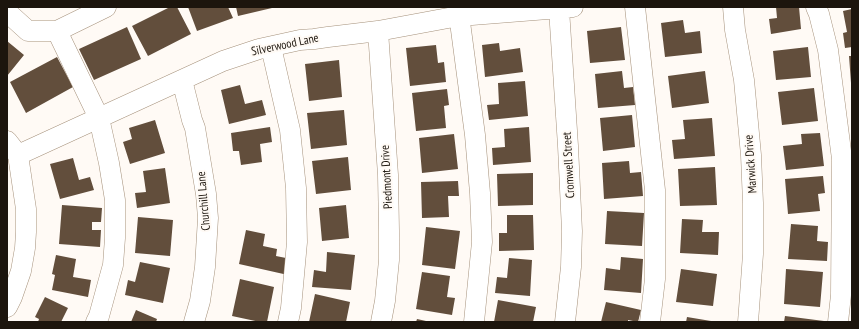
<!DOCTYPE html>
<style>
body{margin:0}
#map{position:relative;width:859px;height:329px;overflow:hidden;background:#fffaf5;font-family:"PT Sans Narrow",sans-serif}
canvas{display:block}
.frame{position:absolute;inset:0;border:8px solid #1c150d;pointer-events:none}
</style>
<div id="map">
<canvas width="859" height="329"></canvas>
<div class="frame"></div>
</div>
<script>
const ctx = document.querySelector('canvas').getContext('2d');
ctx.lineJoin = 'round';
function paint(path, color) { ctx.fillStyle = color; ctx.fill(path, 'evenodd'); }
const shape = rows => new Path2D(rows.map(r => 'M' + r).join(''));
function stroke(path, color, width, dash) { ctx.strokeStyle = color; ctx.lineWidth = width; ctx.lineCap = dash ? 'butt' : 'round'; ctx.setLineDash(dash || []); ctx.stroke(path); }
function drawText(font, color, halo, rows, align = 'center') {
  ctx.font = font + ' "PT Sans Narrow",sans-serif'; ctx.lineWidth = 4; ctx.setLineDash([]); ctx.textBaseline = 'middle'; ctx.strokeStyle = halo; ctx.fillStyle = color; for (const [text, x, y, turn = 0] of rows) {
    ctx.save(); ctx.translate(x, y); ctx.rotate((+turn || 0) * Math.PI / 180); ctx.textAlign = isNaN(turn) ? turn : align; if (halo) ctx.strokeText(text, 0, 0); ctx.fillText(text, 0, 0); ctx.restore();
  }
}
const building = shape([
 [170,7,177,7,191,34,148,56,132,26],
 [188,7,228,7,233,18,197,31],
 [236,7,272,7,272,8,238,16],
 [776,7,799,7,801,29,771,34,769,19,777,18],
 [852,9,852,47,845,48,843,33,847,32,843,11],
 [683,20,685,33,700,31,702,53,665,57,661,23],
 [127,27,141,59,94,80,79,49],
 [621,27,625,60,590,63,587,31],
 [7,41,24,55,7,76],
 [499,43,500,51,520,48,523,72,485,77,482,45],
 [436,45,438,63,444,62,446,82,410,86,406,48],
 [808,47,811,77,776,80,773,51],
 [849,56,852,56,852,83,851,83],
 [57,57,73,87,26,113,10,82],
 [339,60,342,97,309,101,305,64],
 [622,71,624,88,633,87,635,105,598,108,595,74],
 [705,71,709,103,672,108,668,76],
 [525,81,528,116,489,120,487,105,499,104,498,83],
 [240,85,245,104,262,100,266,115,229,124,221,90],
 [814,88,818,121,782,125,778,92],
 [447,89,449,105,444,106,446,128,416,131,412,93],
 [344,110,347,145,311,149,307,113],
 [632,115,635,147,603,151,600,118],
 [712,118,715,156,674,159,672,140,685,139,683,120],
 [155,120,165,153,130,164,123,142,132,139,129,128],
 [270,127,272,142,260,144,262,162,241,165,239,151,233,151,231,133],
 [529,127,531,162,493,165,492,148,505,147,504,129],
 [820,133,824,166,786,170,783,146,802,144,801,134],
 [454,134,458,169,422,173,419,138],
 [348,157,351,190,316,194,312,161],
 [73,158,79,180,90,177,94,190,60,199,50,164],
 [629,161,630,173,641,172,643,196,604,199,602,163],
 [715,167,717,205,680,206,678,169],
 [165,168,170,203,137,208,135,193,146,192,143,171],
 [533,173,533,205,498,206,497,174],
 [823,176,825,193,818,194,820,211,788,214,785,179],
 [458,181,459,196,448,196,449,217,422,218,421,182],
 [62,205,102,208,101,222,92,222,92,230,101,230,100,247,59,244],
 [346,205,349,238,322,241,319,208],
 [607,211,644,213,642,246,605,244],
 [507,215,533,215,534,250,499,251,499,233,507,233],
 [138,217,173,220,170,256,135,253],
 [682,219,703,220,702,232,719,232,718,255,680,253],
 [791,224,818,226,817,241,828,242,827,261,788,259],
 [426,227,460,231,455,269,422,265],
 [246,230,265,234,263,246,277,249,276,256,291,259,288,275,239,264],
 [327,252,355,255,351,290,312,287,314,270,326,272],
 [56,255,76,259,73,277,91,280,88,297,52,290,55,275,52,274],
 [621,257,643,259,641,293,604,290,606,268,620,270],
 [509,258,532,260,530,296,495,293,497,277,507,278],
 [140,262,170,268,163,303,125,295,128,280,135,282],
 [681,269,717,274,713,306,676,302],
 [786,269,823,272,820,307,784,304],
 [422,272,450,276,447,297,455,298,452,315,416,309],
 [240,279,274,287,267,322,260,322,232,316],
 [315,294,350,302,346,322,309,322],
 [45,297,68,308,61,322,38,322,39,319,35,317],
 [498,300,536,307,533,322,494,322],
 [606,302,641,310,638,322,628,320,628,322,601,322],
 [136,310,157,319,156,322,131,322],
 [785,316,824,321,824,322,784,322],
 [687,317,711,321,711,322,686,322],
 [417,319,426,321,426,322,416,322]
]);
const minor = shape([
 [458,7,467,75,475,135,480,193,482,242,474,322],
 [635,7,655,190,655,279,650,322],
 [733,7,735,30,744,80,751,155,753,203,753,254,749,309,748,322],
 [816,7,819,14,828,50,842,159,841,295,838,322],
 [559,9,568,146,572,231,571,267,565,322],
 [7,12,28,31,57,31,106,7],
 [57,31,99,118,109,163,115,200,115,238,113,265,99,316,96,322],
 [378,31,388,175,389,231,389,260,385,301,381,322],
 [271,47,290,130,296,188,297,242,291,308,288,322],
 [182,80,192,120,195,128,206,194,208,218,205,267,200,301,194,322],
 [7,141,18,155,26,209,26,232,25,248,21,271,12,297,7,307],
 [18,155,223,61,259,49,300,40,314,39,328,37,378,31,459,16,573,7]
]);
const streetNames = [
 ["Silverwood Lane",285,45,-12],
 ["Marwick Drive",751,164,-94],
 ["Cromwell Street",569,165,-93],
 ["Piedmont Drive",387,177,-93],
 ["Churchill Lane",204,201,-95]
];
paint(building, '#624e3c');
stroke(minor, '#a5917b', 21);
stroke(minor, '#fff', 20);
drawText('12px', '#1c150d', '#fffaf5', streetNames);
</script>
